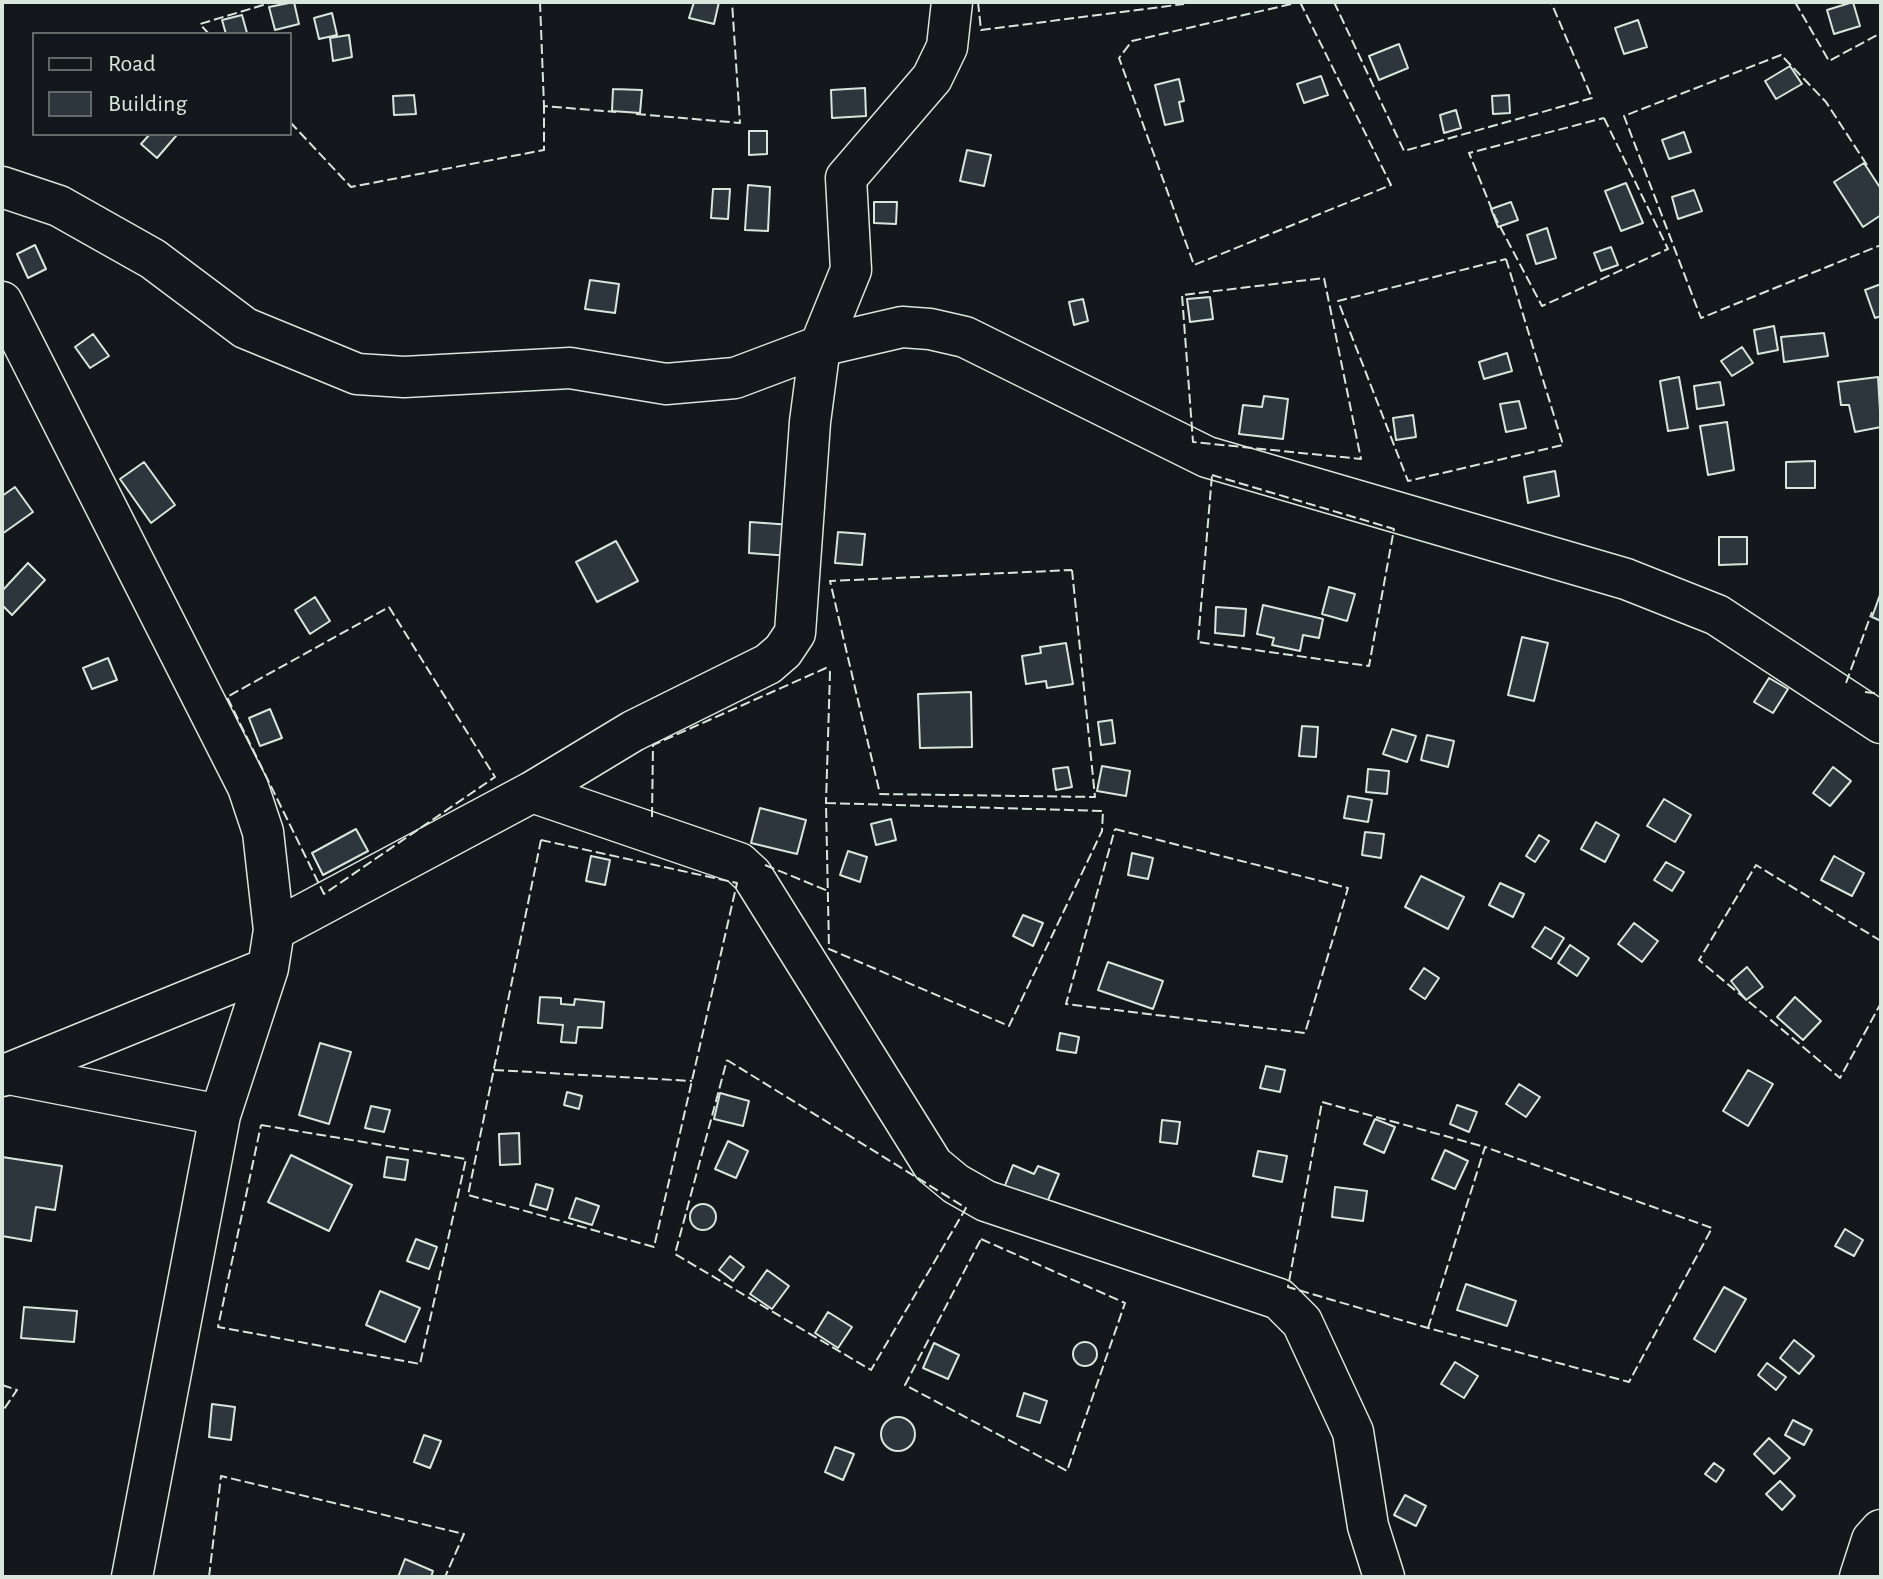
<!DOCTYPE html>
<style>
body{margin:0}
#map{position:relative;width:1883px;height:1579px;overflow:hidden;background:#14181c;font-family:"Alegreya Sans",sans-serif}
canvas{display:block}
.frame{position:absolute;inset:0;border:4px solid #d8e6dc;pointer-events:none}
.legend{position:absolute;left:32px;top:32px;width:260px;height:104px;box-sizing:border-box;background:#14181c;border:2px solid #626a69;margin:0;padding:10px 14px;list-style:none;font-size:24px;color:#d8e6dc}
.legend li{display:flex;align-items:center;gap:16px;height:40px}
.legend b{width:40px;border:2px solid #626a69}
</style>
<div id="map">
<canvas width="1883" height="1579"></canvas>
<div class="frame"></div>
<ul class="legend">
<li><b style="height:10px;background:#14181c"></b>Road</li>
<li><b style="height:22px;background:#2c363c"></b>Building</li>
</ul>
</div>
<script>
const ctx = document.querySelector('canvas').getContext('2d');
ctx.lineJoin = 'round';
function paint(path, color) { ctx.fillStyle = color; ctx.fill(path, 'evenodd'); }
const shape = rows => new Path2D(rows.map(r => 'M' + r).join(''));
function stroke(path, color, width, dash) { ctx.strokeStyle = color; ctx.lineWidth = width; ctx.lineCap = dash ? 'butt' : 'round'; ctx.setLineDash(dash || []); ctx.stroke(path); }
const building = shape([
 [294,2,299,24,275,30,269,7,294,2],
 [694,2,719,2,714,24,689,18,694,2],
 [1853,2,1860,26,1834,34,1827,10,1853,2],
 [332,13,337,35,319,39,314,18,332,13],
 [242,15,247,33,226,34,222,20,242,15],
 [1638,20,1647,47,1624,54,1615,28,1638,20],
 [349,35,352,57,333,61,330,38,349,35],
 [1399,44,1408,68,1379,80,1369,56,1399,44],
 [1790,66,1802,84,1776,99,1765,81,1790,66],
 [1321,76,1328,95,1304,103,1297,84,1321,76],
 [1179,79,1184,101,1179,102,1183,121,1165,125,1155,85,1179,79],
 [865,88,866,116,832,118,831,90,865,88],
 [613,89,642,90,640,113,612,111,613,89],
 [414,95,416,114,394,115,393,96,414,95],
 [1509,95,1510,113,1493,114,1492,96,1509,95],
 [1456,110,1461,128,1444,133,1440,115,1456,110],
 [749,131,767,131,767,154,749,155,749,131],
 [1684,132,1691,152,1669,159,1662,140,1684,132],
 [150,134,173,134,176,136,157,158,141,144,150,134],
 [967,150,991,155,984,186,960,181,967,150],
 [1864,163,1881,189,1881,215,1863,227,1834,182,1864,163],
 [1626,183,1643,223,1621,231,1605,191,1626,183],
 [748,185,770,187,768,231,745,230,748,185],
 [713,189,730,189,728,219,711,218,713,189],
 [1694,190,1702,211,1678,219,1672,197,1694,190],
 [874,202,897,202,896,224,874,223,874,202],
 [1511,202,1518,220,1498,227,1491,209,1511,202],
 [1547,228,1556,258,1536,264,1527,235,1547,228],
 [35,245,46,269,28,278,17,254,35,245],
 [1611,247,1618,265,1601,271,1594,253,1611,247],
 [590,280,619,284,615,313,585,309,590,280],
 [1881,284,1881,316,1875,318,1865,290,1881,284],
 [1210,297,1213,319,1190,322,1187,299,1210,297],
 [1083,299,1088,321,1074,325,1069,302,1083,299],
 [1774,326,1778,350,1758,354,1754,330,1774,326],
 [1824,333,1828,356,1784,362,1781,337,1824,333],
 [93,334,109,356,90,368,75,347,93,334],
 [1742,347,1753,363,1732,376,1721,361,1742,347],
 [1507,353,1512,371,1484,379,1479,362,1507,353],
 [1679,377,1688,428,1668,431,1660,381,1679,377],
 [1878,377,1881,427,1855,432,1849,405,1841,405,1838,382,1878,377],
 [1720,382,1724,405,1697,409,1694,386,1720,382],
 [1264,396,1288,399,1283,439,1239,434,1243,405,1262,407,1264,396],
 [1519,401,1526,428,1506,432,1500,404,1519,401],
 [1413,415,1416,437,1396,440,1393,418,1413,415],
 [1727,422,1734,470,1708,475,1700,426,1727,422],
 [1815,461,1815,488,1786,488,1786,462,1815,461],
 [144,462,175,505,151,523,120,479,144,462],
 [1555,471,1559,496,1528,503,1524,477,1555,471],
 [15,487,33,512,2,534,2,496,15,487],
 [750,522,792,525,790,556,749,553,750,522],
 [838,532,865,534,862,565,835,563,838,532],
 [1719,537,1747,537,1747,564,1719,565,1719,537],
 [616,541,638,581,597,602,576,562,616,541],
 [28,563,45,580,12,615,2,605,2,591,28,563],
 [1329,587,1355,594,1347,621,1322,614,1329,587],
 [1881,592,1881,621,1872,617,1881,592],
 [315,597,330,621,310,634,295,610,315,597],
 [1263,605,1323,619,1319,638,1303,635,1300,651,1272,645,1274,638,1257,634,1263,605],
 [1216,607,1246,609,1244,636,1215,633,1216,607],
 [1522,637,1548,643,1534,701,1508,695,1522,637],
 [1066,643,1073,684,1047,688,1046,681,1026,684,1022,656,1041,653,1040,647,1066,643],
 [108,658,117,680,92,689,83,668,108,658],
 [1769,678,1788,689,1773,713,1754,702,1769,678],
 [971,692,972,747,920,748,918,694,971,692],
 [270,709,282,738,260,746,249,718,270,709],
 [1112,720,1115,743,1101,745,1098,722,1112,720],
 [1302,726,1318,727,1316,757,1299,756,1302,726],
 [1392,729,1416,736,1407,762,1383,754,1392,729],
 [1427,735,1454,741,1448,767,1421,760,1427,735],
 [1102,766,1130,771,1126,796,1097,791,1102,766],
 [1068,767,1072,787,1056,790,1053,769,1068,767],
 [1833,767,1851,781,1830,806,1813,793,1833,767],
 [1368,769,1389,771,1387,794,1366,792,1368,769],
 [1348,796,1372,800,1368,822,1344,818,1348,796],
 [1664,799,1691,815,1675,842,1647,826,1664,799],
 [760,808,806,820,797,854,751,843,760,808],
 [891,819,896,840,876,845,871,824,891,819],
 [1596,822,1619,835,1605,862,1581,849,1596,822],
 [356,829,368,851,323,875,312,853,356,829],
 [1365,832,1384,834,1381,858,1362,855,1365,832],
 [1539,835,1549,841,1535,862,1526,856,1539,835],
 [848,851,867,857,860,882,840,875,848,851],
 [1132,853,1153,858,1148,879,1128,875,1132,853],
 [591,856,610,860,605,885,586,881,591,856],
 [1834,856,1864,873,1852,896,1821,880,1834,856],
 [1666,862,1684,872,1672,891,1654,880,1666,862],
 [1421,876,1464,897,1448,929,1405,907,1421,876],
 [1500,883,1524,894,1513,917,1489,905,1500,883],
 [1023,915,1043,923,1033,946,1013,936,1023,915],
 [1634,923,1658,941,1642,962,1618,944,1634,923],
 [1545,927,1564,938,1551,959,1532,947,1545,927],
 [1570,945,1589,958,1577,976,1558,963,1570,945],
 [1108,962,1163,981,1153,1009,1098,990,1108,962],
 [1747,967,1763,987,1746,1000,1731,981,1747,967],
 [1424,968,1439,978,1425,999,1410,989,1424,968],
 [540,997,561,998,561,1004,574,1005,575,999,604,1002,602,1028,578,1027,576,1043,561,1042,563,1025,538,1023,540,997],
 [1795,997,1821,1021,1803,1040,1777,1017,1795,997],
 [1060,1033,1079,1037,1076,1053,1057,1050,1060,1033],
 [320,1043,351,1052,329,1124,299,1115,320,1043],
 [1266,1066,1285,1070,1280,1092,1260,1088,1266,1066],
 [1748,1070,1773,1084,1748,1126,1723,1111,1748,1070],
 [1519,1084,1540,1097,1526,1117,1506,1104,1519,1084],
 [567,1092,582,1096,579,1109,564,1105,567,1092],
 [720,1093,749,1101,743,1126,714,1119,720,1093],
 [1457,1105,1477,1112,1469,1132,1450,1124,1457,1105],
 [371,1106,390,1110,384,1132,365,1128,371,1106],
 [1375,1119,1395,1127,1384,1153,1364,1144,1375,1119],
 [1162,1120,1180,1122,1177,1144,1160,1142,1162,1120],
 [519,1133,520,1164,500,1165,499,1134,519,1133],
 [728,1141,748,1151,736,1178,715,1169,728,1141],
 [1445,1150,1468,1161,1455,1189,1432,1179,1445,1150],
 [1258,1151,1287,1156,1282,1182,1253,1176,1258,1151],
 [291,1155,352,1185,329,1231,268,1202,291,1155],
 [2,1157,62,1166,55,1210,36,1207,31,1241,2,1236,2,1157],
 [387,1157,408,1160,405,1180,384,1177,387,1157],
 [1013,1165,1034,1174,1038,1166,1059,1174,1046,1205,1004,1188,1013,1165],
 [536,1184,553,1189,547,1210,530,1205,536,1184],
 [1335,1187,1367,1191,1363,1221,1332,1217,1335,1187],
 [576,1198,599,1206,592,1225,569,1218,576,1198],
 '690 1217a13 13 0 1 1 26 0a13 13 0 1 1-26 0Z',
 [1845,1229,1863,1240,1854,1256,1835,1246,1845,1229],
 [416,1239,437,1247,429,1269,407,1261,416,1239],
 [730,1256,744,1267,733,1281,719,1270,730,1256],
 [767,1270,789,1286,772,1309,750,1294,767,1270],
 [1466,1284,1516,1301,1507,1326,1457,1310,1466,1284],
 [1724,1287,1746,1299,1715,1352,1694,1339,1724,1287],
 [380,1291,420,1308,405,1342,366,1325,380,1291],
 [24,1307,77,1311,74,1342,21,1338,24,1307],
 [828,1312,852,1327,838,1348,815,1333,828,1312],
 [1794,1340,1814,1356,1799,1374,1780,1358,1794,1340],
 '1073 1354a12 12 0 1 1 24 0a12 12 0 1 1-24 0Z',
 [934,1343,959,1355,948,1379,923,1368,934,1343],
 [1455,1362,1478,1376,1464,1398,1441,1384,1455,1362],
 [1767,1363,1786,1377,1776,1390,1758,1375,1767,1363],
 [1024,1393,1047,1401,1040,1423,1017,1416,1024,1393],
 [212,1404,235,1407,231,1440,209,1437,212,1404],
 '881 1434a17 17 0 1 1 34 0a17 17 0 1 1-34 0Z',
 [1793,1420,1812,1430,1804,1445,1785,1435,1793,1420],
 [424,1435,441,1441,430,1468,414,1462,424,1435],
 [1769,1438,1790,1458,1774,1474,1754,1454,1769,1438],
 [835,1447,854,1454,843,1480,825,1472,835,1447],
 [1714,1463,1724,1470,1716,1482,1705,1474,1714,1463],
 [1780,1481,1795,1496,1782,1510,1766,1494,1780,1481],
 [1405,1495,1426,1506,1416,1526,1394,1515,1405,1495],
 [405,1559,433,1571,431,1577,398,1577,405,1559]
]);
const minor = shape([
 [2,187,59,206,153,259,245,328,357,374,404,377,570,368,666,384,735,378,820,346,902,327,930,329,965,337,1207,457,1626,579,1717,615,1881,723],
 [2,302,248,787,263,832,274,930,268,968,220,1115,132,1577],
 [532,792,633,731,768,664,783,651,795,633,810,422,820,346,851,270,846,178,932,78,947,47,952,2],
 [274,930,532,792,739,863,752,875,933,1165,956,1184,986,1201,1279,1299,1302,1322,1353,1432,1368,1526,1384,1577],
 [9,1074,220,1115],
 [2,1076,268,968],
 [1860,1577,1872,1540,1881,1530]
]);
const fence = shape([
 [540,2,544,106,616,112],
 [978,2,981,30,1184,4],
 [1184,2,1196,2],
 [1300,2,1391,185,1194,265,1119,58,1132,41,1300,2],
 [1334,2,1404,151,1592,98,1551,2],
 [1795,2,1829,61,1881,33],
 [209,34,200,24,273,2],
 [636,114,740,123,732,2],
 [1604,118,1668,249,1542,306,1495,217,1469,153,1604,118],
 [290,122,351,187,544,150,544,106],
 [1867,165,1826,102,1781,55,1624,116,1701,318,1881,245],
 [1506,259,1563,445,1408,481,1338,301,1506,259],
 [1324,278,1361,459,1193,442,1182,295,1324,278],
 [1212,475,1394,529,1369,666,1198,642,1212,475],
 [1072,570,1095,797,880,794,830,581,1072,570],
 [389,607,495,777,324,894,227,697,389,607],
 [1846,683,1872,612],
 [1865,692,1881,694],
 [826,803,1103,811,1102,831,1009,1026,829,949,826,803],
 [652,817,653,745,826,668,830,672,826,803],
 [1115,829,1348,888,1305,1033,1066,1004,1115,829],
 [541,840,737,883,654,1247,468,1195,541,840],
 [765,865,828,891],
 [1881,941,1756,865,1699,960,1840,1078,1881,1003],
 [727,1060,966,1208,871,1370,675,1254,727,1060],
 [494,1070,692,1081],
 [261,1125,466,1159,420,1364,218,1327,261,1125],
 [981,1239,1125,1303,1067,1471,905,1385,981,1239],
 [1428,1328,1485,1147,1712,1228,1629,1382,1428,1328,1288,1287,1322,1102,1485,1147],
 [2,1385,17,1390,2,1412],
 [209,1577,221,1476,464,1534,445,1577]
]);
paint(building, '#2c363c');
stroke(building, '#d8e6dc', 2);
stroke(minor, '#d8e6dc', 43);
stroke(minor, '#14181c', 40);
stroke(fence, '#d8e6dc', 2, [10, 4]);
</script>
